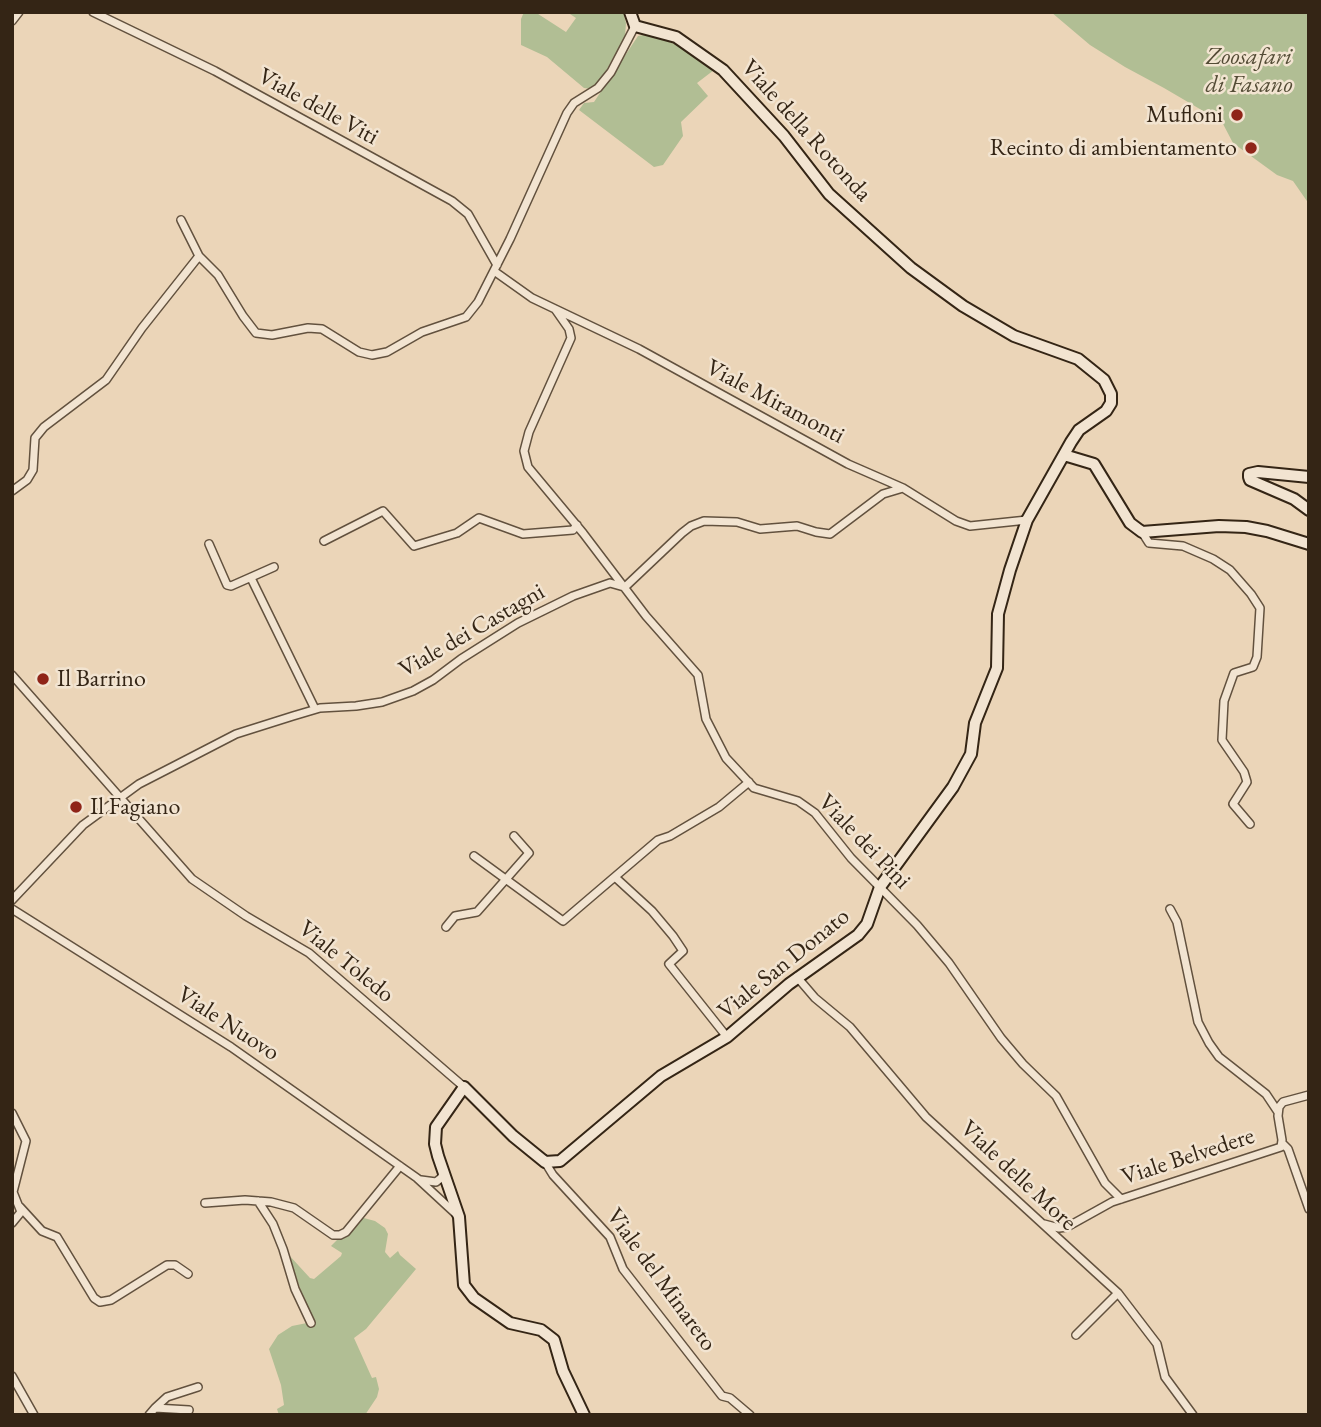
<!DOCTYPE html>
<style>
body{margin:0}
#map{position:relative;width:1321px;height:1427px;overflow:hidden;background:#ebd5b8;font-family:"EB Garamond",serif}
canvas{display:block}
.frame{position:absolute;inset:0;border:14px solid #342515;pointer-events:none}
</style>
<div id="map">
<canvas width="1321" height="1427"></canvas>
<div class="frame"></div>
</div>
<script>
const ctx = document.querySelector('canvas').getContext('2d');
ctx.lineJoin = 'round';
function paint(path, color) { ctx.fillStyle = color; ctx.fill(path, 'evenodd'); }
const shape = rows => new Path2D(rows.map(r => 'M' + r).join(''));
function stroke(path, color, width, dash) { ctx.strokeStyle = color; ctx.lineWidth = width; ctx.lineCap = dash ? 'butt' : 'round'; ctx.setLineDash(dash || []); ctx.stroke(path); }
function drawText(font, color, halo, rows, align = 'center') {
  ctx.font = font + ' "EB Garamond",serif'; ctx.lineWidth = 5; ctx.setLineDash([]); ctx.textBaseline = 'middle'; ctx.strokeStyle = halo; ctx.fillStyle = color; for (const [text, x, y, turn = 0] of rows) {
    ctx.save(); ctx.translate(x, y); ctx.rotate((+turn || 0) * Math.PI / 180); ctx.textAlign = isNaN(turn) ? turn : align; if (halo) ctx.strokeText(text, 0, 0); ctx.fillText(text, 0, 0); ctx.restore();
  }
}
const green = shape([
 [524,12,535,12,566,32,576,18,567,12,623,12,626,23,625,36,600,82,591,89,584,88,547,57,521,45,521,19],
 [1051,12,1309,12,1309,204,1293,181,1277,175,1233,143,1222,122,1164,88,1125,67,1090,45],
 [649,34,680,46,714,70,697,83,708,96,681,122,683,136,663,165,654,167,579,110,584,103,594,102,638,36],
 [360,1217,375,1221,385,1228,388,1234,385,1252,390,1258,398,1251,400,1255,416,1269,366,1329,354,1338,372,1378,376,1377,379,1389,377,1397,365,1415,279,1415,277,1409,284,1405,281,1385,269,1349,278,1335,292,1326,312,1322,288,1254,310,1278,314,1279,341,1256,342,1253,331,1246]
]);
const street = shape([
 [93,12,215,71,452,201,468,214,497,265],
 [12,21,19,12],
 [181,220,199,256,218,275,243,316,256,333,272,335,308,328,322,329,359,352,372,355,387,352,422,332,466,317,478,302,510,239,567,113,574,103,598,88,611,72,635,26],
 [494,271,532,298,639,349,848,464,903,488,956,521,970,526,1027,520],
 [555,309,569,329,571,338,529,432,524,451,528,467,583,533,646,616,698,675,706,719,726,758,754,788,798,801,815,813,851,858,917,925,949,963,1001,1038,1023,1064,1056,1096,1105,1183,1121,1199],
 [12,491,27,480,33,470,35,438,44,427,106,380,142,328,199,256],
 [1142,532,1149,543,1183,546,1213,559,1230,570,1251,594,1260,608,1257,657,1253,667,1234,673,1224,701,1222,740,1244,772,1247,782,1233,804,1250,824],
 [324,541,383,511,414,546,457,533,479,518,523,534,573,530,577,525],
 [209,544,227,585,231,586,274,567],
 [251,578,315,709],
 [625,587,682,533,691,526,704,521,737,522,760,529,797,526,816,532,830,534,883,494,903,488],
 [12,675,192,879,246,916,309,953,464,1087],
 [474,856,563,921,658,840,670,836,719,807,749,782],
 [616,878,652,911,673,936,683,951,669,964,727,1037],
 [12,900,83,825,139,784,176,765,236,734,293,716,320,708,356,706,382,702,413,691,433,680,461,659,518,623,573,596,610,583,624,587],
 [12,909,231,1047,417,1178,456,1214],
 [1170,909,1177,922,1198,1022,1209,1043,1219,1057,1266,1094,1278,1112],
 [446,927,455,916,477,912,529,853,514,836],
 [797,977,815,998,850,1027,926,1117,1118,1293,1157,1344,1165,1377,1193,1415],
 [12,1113,26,1141,13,1192,21,1212,12,1223],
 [1282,1143,1288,1149,1309,1209],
 [545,1162,553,1175,610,1237,623,1269,722,1396,730,1398,750,1415],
 [421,1180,436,1182,441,1178,444,1172],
 [258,1201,273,1224,283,1249,295,1289,311,1323],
 [205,1203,245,1200,271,1202,294,1208,333,1235,340,1235,346,1232,400,1166],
 [20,1207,42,1231,57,1237,94,1298,100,1302,111,1300,167,1265,175,1265,188,1274],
 [1044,1224,1059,1228,1067,1227,1112,1202,1281,1147,1282,1140,1278,1116,1279,1107,1283,1102,1309,1095],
 [1076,1335,1118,1293],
 [12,1376,34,1415],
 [155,1408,167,1397,198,1387],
 [149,1415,155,1408,189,1410]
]);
const secondary = shape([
 [1064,455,1094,464,1130,523,1142,532,1219,526,1246,527,1267,531,1309,544],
 [1309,477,1258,472,1249,474,1249,477,1250,480,1294,499,1309,510],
 [584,1415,563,1371,554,1340,541,1330,510,1323,474,1298,464,1285,459,1217,438,1156,435,1144,436,1127,464,1087,513,1136,545,1162,560,1161,661,1076,727,1037,789,984,858,935,867,924,880,887,953,787,971,754,975,723,997,668,998,614,1010,570,1027,520,1071,442,1079,430,1106,411,1111,403,1111,394,1104,380,1078,359,1014,336,963,306,911,268,829,194,784,136,723,70,676,37,635,26,630,12]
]);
const markers = [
 [1237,115,7,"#8f2418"],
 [1251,148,7,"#8f2418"],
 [43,679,7,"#8f2418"],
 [76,807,7,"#8f2418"]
];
const parkNames = [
 ["Zoosafari",1249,57],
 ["di Fasano",1249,85]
];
const streetNames = [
 ["Viale delle Viti",318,107,29],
 ["Viale della Rotonda",806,131,48],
 ["Viale Miramonti",775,402,28],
 ["Viale dei Castagni",472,631,-30],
 ["Viale dei Pini",864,842,46],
 ["Viale Toledo",346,962,39],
 ["Viale San Donato",784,964,-39],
 ["Viale Nuovo",228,1024,33],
 ["Viale Belvedere",1188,1157,-18],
 ["Viale delle More",1018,1176,43],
 ["Viale del Minareto",661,1280,54]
];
const poiNames = [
 ["Mufloni",1223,115],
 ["Recinto di ambientamento",1237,148],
 ["Il Barrino",57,679,"left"],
 ["Il Fagiano",90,807,"left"]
];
paint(green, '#b1be94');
stroke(street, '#62513e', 10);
stroke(secondary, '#342515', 14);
stroke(street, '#f2e4d1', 7);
stroke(secondary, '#f2e4d1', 10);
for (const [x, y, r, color] of markers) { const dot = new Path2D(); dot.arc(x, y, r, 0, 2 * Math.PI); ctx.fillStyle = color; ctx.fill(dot); stroke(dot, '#f2e4d1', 2.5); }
drawText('italic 24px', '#534b35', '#f2e4d1', parkNames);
drawText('24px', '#342515', '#f2e4d1', streetNames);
drawText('24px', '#342515', '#f2e4d1', poiNames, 'right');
</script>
